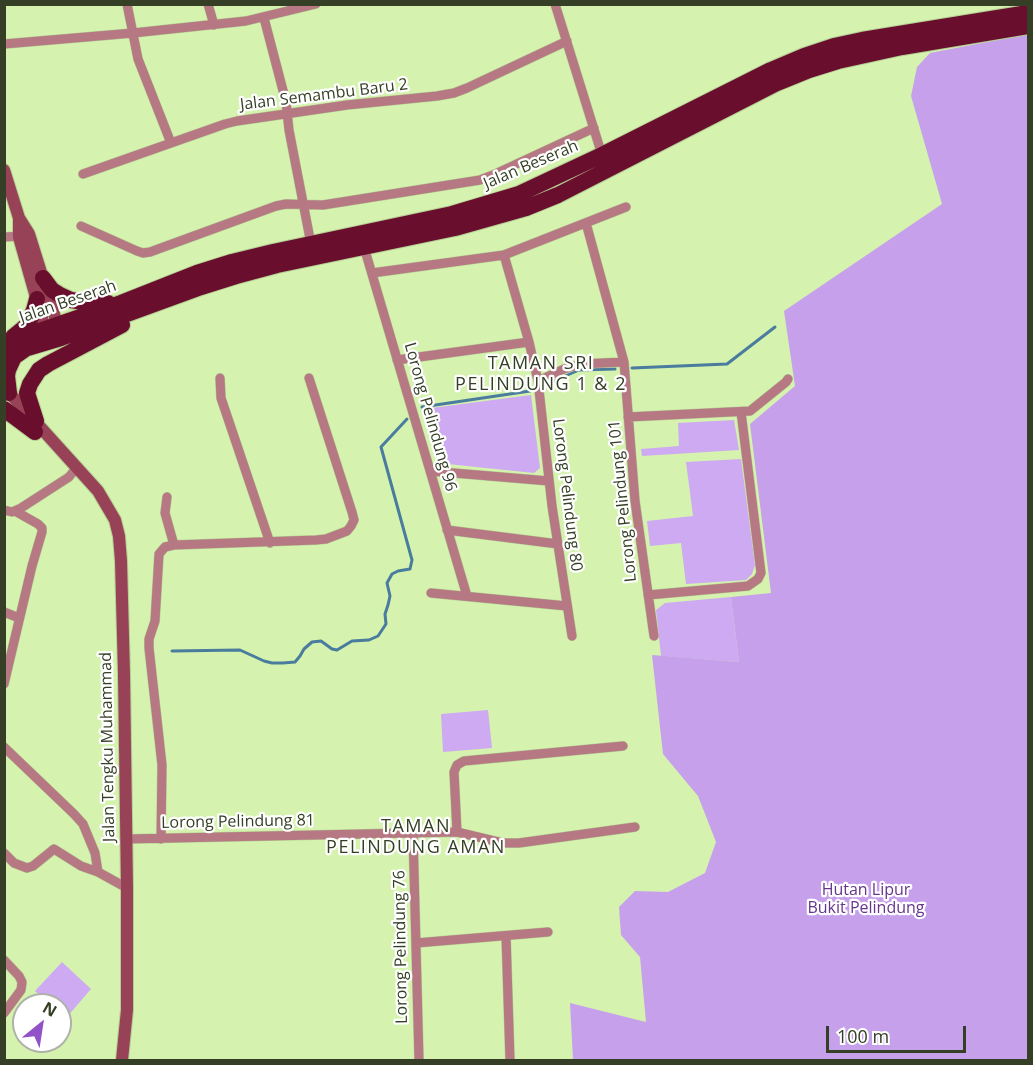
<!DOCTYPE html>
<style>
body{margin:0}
#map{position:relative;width:1033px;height:1065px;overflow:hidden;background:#d5f2af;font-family:"Open Sans",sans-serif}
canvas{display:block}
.frame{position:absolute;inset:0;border:6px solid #343f25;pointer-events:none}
.north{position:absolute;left:12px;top:993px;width:60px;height:60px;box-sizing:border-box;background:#fff;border:2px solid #aeb2a8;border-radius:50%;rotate:30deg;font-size:16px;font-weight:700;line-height:24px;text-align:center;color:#343f25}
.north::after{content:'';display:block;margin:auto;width:21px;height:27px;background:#9251c6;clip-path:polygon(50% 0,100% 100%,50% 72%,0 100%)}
.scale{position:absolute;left:826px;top:1026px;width:140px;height:27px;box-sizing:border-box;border:3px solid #343f25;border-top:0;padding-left:8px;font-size:18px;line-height:21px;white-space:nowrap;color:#343f25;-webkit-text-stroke:4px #fff;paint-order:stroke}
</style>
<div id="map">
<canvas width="1033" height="1065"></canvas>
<div class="frame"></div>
<div class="north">N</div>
<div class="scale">100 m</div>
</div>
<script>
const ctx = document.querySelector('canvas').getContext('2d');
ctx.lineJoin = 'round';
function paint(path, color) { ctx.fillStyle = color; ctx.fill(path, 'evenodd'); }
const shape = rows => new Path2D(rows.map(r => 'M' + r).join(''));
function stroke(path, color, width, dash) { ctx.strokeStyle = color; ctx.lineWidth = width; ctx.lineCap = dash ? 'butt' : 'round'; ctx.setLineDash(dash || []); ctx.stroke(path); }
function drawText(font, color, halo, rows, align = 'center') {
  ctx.font = font + ' "Open Sans",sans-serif'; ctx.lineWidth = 4.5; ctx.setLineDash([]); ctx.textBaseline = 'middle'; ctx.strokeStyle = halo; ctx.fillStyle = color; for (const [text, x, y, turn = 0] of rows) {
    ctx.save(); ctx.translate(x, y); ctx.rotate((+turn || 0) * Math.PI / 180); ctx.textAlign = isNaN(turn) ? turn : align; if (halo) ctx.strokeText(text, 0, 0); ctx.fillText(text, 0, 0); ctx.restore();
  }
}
const green = shape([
 [531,395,540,468,534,473,438,463,424,409],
 [734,420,739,450,642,456,641,449,679,446,678,423],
 [741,459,755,565,752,574,746,580,686,584,681,543,650,546,647,521,693,516,686,462],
 [731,597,739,662,661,656,656,610,665,603],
 [488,710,492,748,443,752,441,714],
 [62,962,91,989,66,1018,60,1013,60,1005,51,1005,35,991]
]);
const forest = shape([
 [1028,34,1028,1060,573,1060,570,1003,646,1022,640,957,621,935,619,907,635,891,668,892,705,873,716,842,698,796,663,754,652,655,739,662,731,597,771,593,750,424,795,386,784,311,942,204,911,96,917,67,930,53]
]);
const stream = shape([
 [632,368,727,364,775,327],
 [547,384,579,370,615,369],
 [422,407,530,391],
 [172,651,240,650,264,661,272,663,283,663,295,662,300,656,304,649,312,642,321,641,332,649,337,650,352,641,369,640,378,636,386,624,385,614,388,605,390,596,387,583,392,574,398,571,410,569,412,560,381,447,407,419]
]);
const minor = shape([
 [127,4,138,59,171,143],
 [208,4,214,25],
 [555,4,602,155],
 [264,18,286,102,289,130,311,244],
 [4,44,133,33,246,21,316,4],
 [83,174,225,124,237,121,347,105,437,96,454,93,467,88,567,41],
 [586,223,624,362,635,501,654,636],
 [81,226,137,251,143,253,150,252,276,206,286,204,323,205,480,180,493,175,594,128],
 [4,237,24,236],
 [364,247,467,596],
 [504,255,529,342,538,381,552,506,572,636],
 [372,273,504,255,626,207],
 [397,360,529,342],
 [220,378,221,398,270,543],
 [538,381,564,369,581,364,624,362],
 [628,417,750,411,786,382,788,379],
 [430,471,549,481],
 [167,497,165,513,174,545],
 [4,510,12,512,21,508,69,477,77,467],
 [447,530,558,544],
 [431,593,567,606],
 [648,595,748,586,758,579,761,573,741,412],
 [4,612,19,618],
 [4,684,32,566,42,532,42,528,38,524,15,511],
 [4,747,74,814,83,824,95,853,98,872],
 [457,832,454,772,457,765,464,761,623,746],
 [413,833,419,1060],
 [126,839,457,832,503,843,519,843,635,827],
 [161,839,162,765,149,648,149,639,155,621,159,554,165,547,174,545,316,540,326,539,347,531,351,526,354,520,352,512,309,378],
 [4,853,14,863,27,868,33,866,54,849,81,866,98,872,127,888],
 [506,936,510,1060],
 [416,943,548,932],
 [4,960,19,976,22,982,21,990,4,1013]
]);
const secondary = shape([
 [4,170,19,218,29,234,59,330],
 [19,219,19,237,47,336],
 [4,387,98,491,115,520,119,536,121,561,124,674,127,888,127,1010,122,1060]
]);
const trunk = shape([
 [43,278,52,290,60,295,71,300,83,302,108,303],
 [13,337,24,328,28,324,34,310,37,299],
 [4,343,121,303,197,273,232,262,273,252,452,214,519,194,602,155,771,70,804,56,834,46,862,40,1028,13],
 [4,355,61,338,201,287,236,276,277,265,455,228,526,208,558,195,777,83,809,70,838,61,902,47,1028,26],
 [9,393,7,376,8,370,14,357,24,350],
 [4,409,35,432],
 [36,421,27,393,30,384,39,370,48,364,122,325]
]);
const streetNames = [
 ["Jalan Semambu Baru 2",324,95,-7],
 ["Jalan Beserah",531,165,-23],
 ["Jalan Beserah",68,302,-19],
 ["Lorong Pelindung 96",430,417,74],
 ["Lorong Pelindung 80",567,495,83],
 ["Lorong Pelindung 101",623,501,-96],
 ["Jalan Tengku Muhammad",108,747,-91],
 ["Lorong Pelindung 81",238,822,-1],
 ["Lorong Pelindung 76",401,947,-91]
];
const parkNames = [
 ["Hutan Lipur",866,890],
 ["Bukit Pelindung",866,908]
];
const neighbourhoodNames = [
 ["TAMAN SRI",541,364],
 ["PELINDUNG 1 & 2",541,385],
 ["TAMAN",416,827],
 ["PELINDUNG AMAN",416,848]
];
paint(green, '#ceaaf2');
paint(forest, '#c6a0eb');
stroke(stream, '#4a7c9d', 3);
stroke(minor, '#b5ce93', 10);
stroke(secondary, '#b5ce93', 14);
stroke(trunk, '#b5ce93', 18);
stroke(minor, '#b67984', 9);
stroke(secondary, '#984257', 12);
stroke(trunk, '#6a0e2e', 16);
drawText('16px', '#343f25', '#fff', streetNames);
drawText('16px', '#66368c', '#fff', parkNames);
ctx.letterSpacing = '1.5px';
drawText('18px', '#343f25', '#fff', neighbourhoodNames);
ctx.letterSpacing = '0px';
</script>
